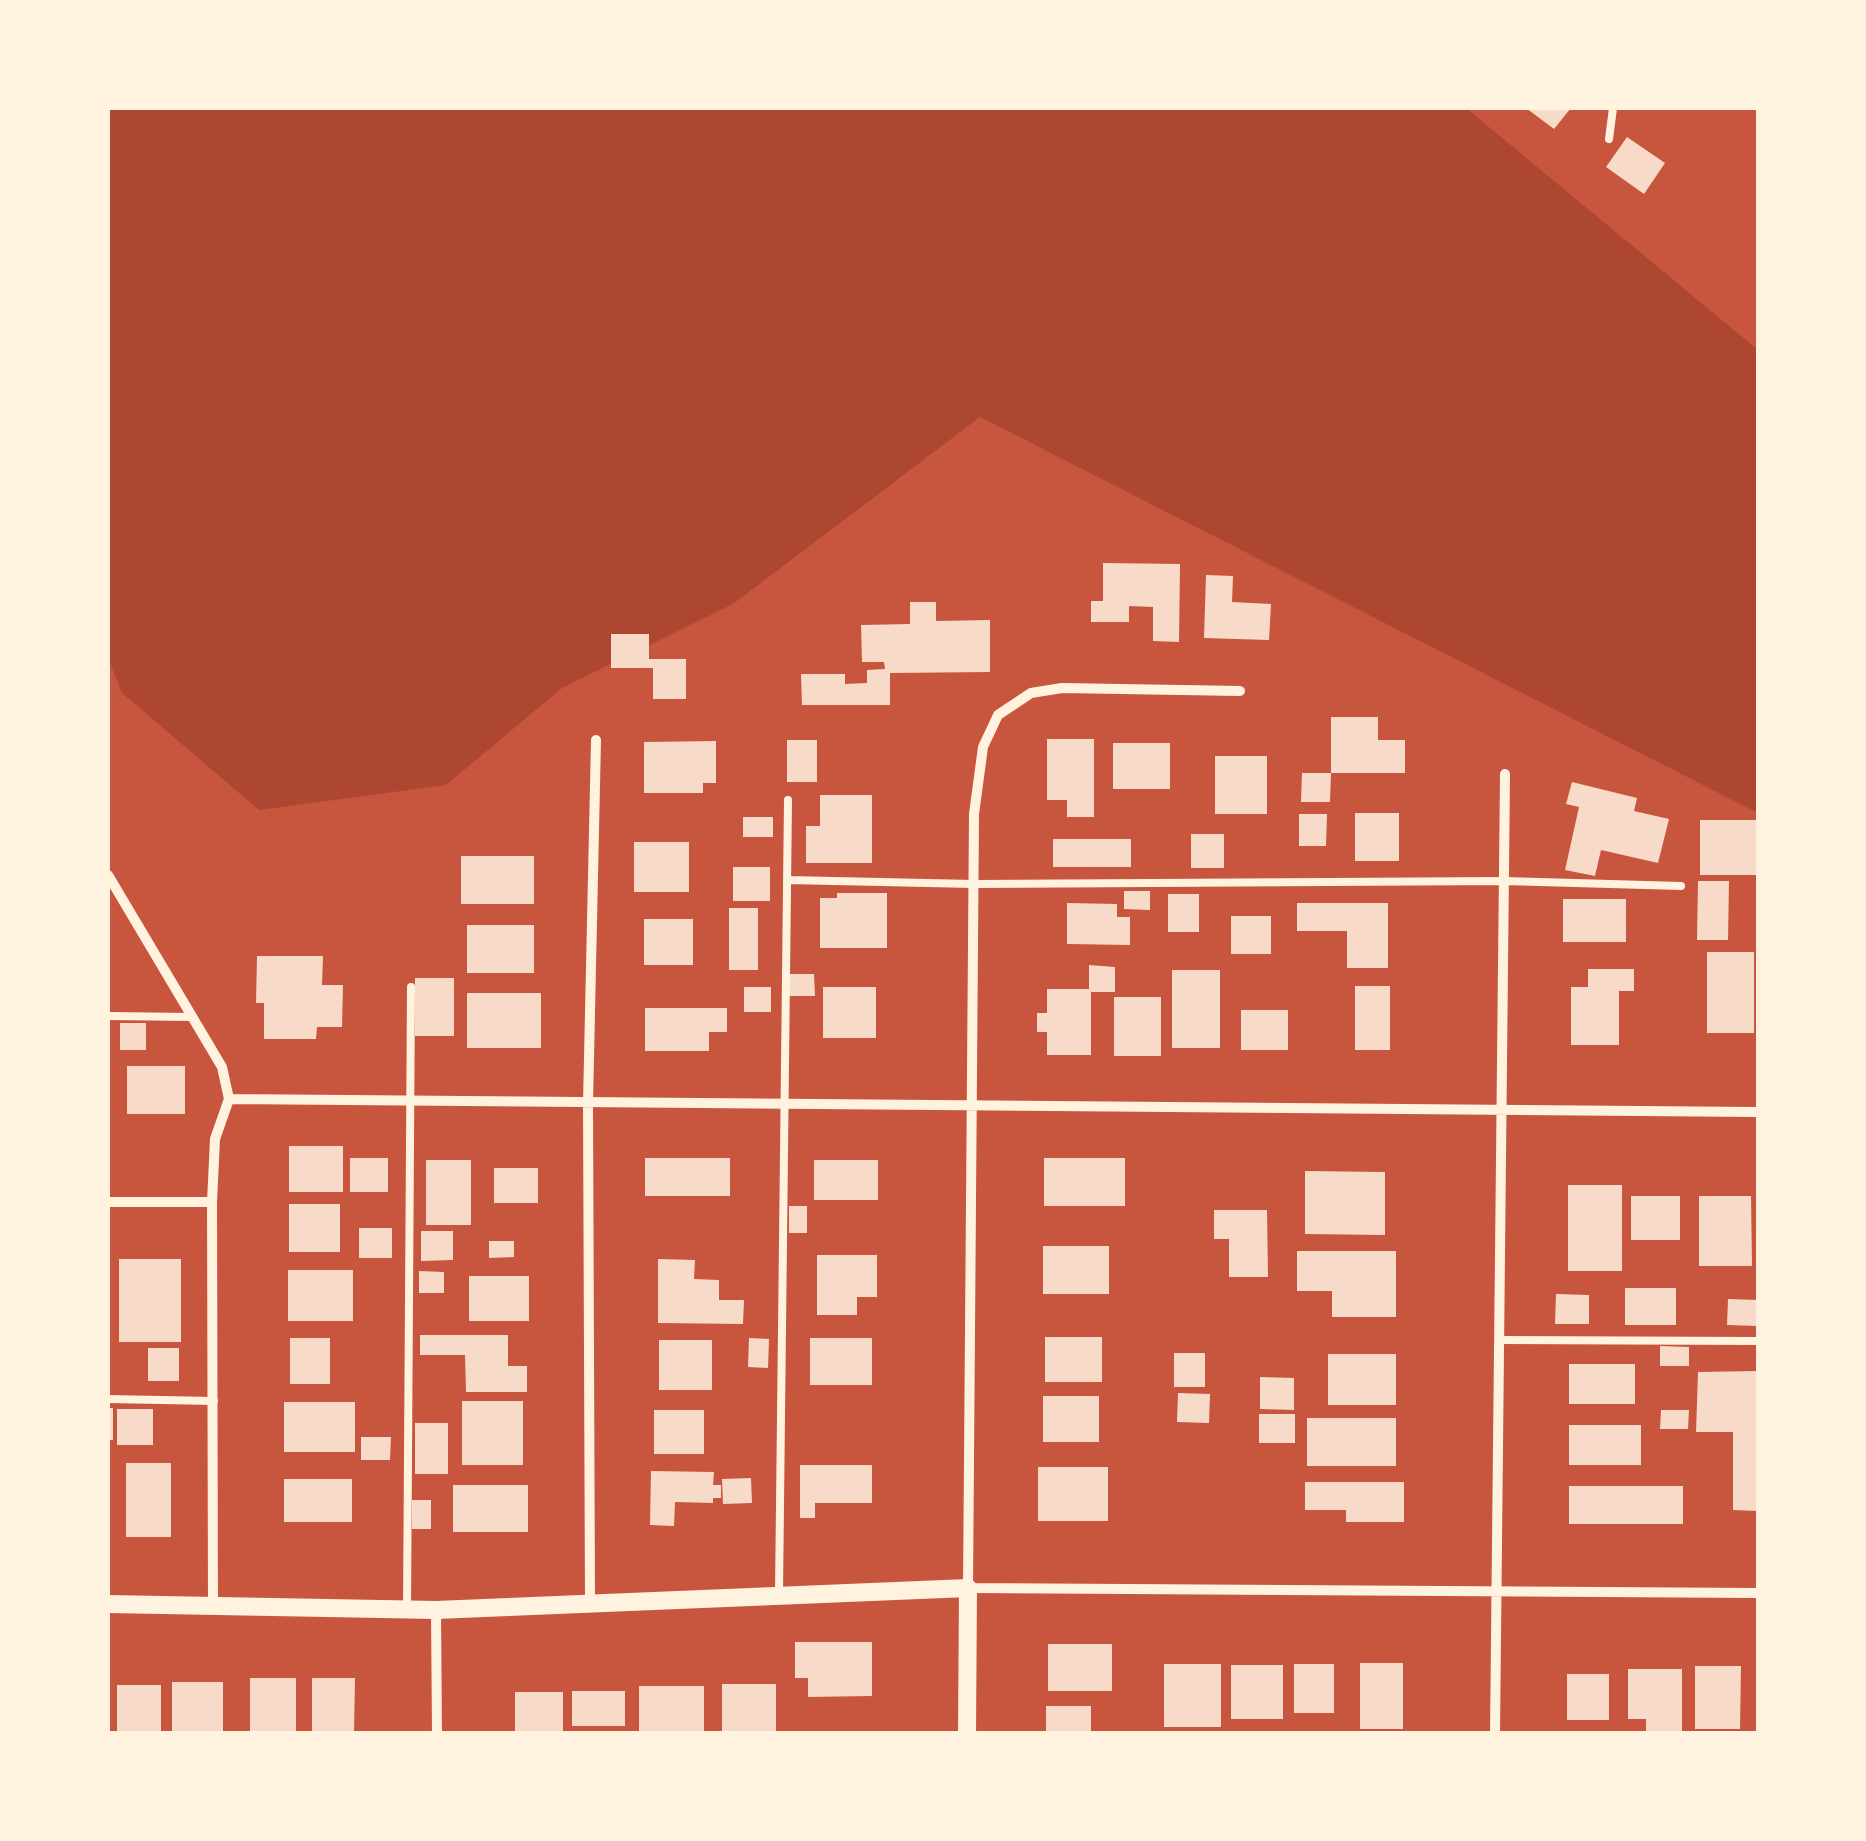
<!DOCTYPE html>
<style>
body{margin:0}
#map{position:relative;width:1866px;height:1841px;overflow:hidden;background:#c8553d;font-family:"Titillium Web",sans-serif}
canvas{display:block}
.frame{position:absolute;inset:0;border:110px solid #fff3e0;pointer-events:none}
</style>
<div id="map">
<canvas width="1866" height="1841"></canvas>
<div class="frame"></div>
</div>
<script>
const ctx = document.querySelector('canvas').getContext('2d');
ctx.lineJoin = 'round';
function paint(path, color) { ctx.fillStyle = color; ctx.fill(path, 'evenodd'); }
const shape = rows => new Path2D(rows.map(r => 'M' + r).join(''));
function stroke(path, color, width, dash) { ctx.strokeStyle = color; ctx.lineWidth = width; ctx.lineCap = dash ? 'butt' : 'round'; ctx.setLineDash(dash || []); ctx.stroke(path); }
const green = shape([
 [108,108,1466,108,1758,350,1758,813,980,417,733,604,562,688,446,785,259,810,122,693,108,657]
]);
const building = shape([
 [1526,108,1571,108,1554,129],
 [1627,137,1665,163,1644,194,1606,167],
 [1103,563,1180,564,1179,642,1153,641,1153,607,1129,606,1129,622,1091,622,1091,601,1103,601],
 [1206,575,1233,576,1232,602,1271,604,1269,640,1204,638],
 [910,602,936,602,936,621,990,620,990,672,890,673,890,705,802,705,801,674,845,674,845,684,867,683,867,670,885,669,884,662,862,662,861,625,910,624],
 [611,634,649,634,649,659,686,659,686,699,653,699,653,668,611,668],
 [1331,717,1378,717,1378,740,1405,740,1405,773,1331,773],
 [1047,739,1094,739,1094,817,1067,817,1067,800,1047,800],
 [787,740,817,740,817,782,787,782],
 [716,741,716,783,703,783,703,793,644,793,644,742],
 [1113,743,1170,743,1170,789,1113,789],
 [1215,756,1267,756,1267,814,1215,814],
 [1302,773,1331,773,1330,802,1301,802],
 [1572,782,1637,798,1634,811,1669,819,1658,863,1601,850,1595,876,1565,870,1579,807,1566,804],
 [820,795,872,795,872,863,806,863,806,826,820,826],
 [1355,813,1399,813,1399,861,1355,861],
 [1299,814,1327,814,1326,846,1299,846],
 [743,817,773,817,773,837,743,837],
 [1700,820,1758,820,1758,875,1700,875],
 [1191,834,1224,834,1224,868,1191,868],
 [1053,839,1131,839,1131,867,1053,867],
 [634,842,689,842,689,892,634,892],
 [461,856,534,856,534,904,461,904],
 [733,867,770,867,770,901,733,901],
 [1698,881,1729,881,1728,940,1697,940],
 [1124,891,1150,891,1150,910,1124,909],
 [837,893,887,893,887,948,820,948,820,898,837,898],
 [1168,894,1199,894,1199,932,1168,932],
 [1563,899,1626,899,1626,942,1563,942],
 [1067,903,1117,904,1117,917,1130,917,1130,945,1067,944],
 [1297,903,1388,903,1388,968,1347,968,1347,931,1297,931],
 [729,908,758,908,758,970,729,970],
 [1231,916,1271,916,1271,954,1231,954],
 [644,919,693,919,693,965,644,965],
 [467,925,534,925,534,973,467,973],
 [1707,952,1754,952,1754,1033,1707,1033],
 [257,956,323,956,322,985,343,985,342,1027,317,1027,316,1039,264,1039,264,1003,256,1003],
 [1089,965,1115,967,1115,992,1091,992,1091,1055,1047,1055,1047,1032,1037,1032,1037,1013,1047,1013,1047,989,1089,989],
 [1588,969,1634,969,1634,991,1619,991,1619,1045,1571,1045,1571,987,1588,987],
 [1172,970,1220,970,1220,1048,1172,1048],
 [786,974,814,974,815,996,787,996],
 [415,978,454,978,454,1036,415,1036],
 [1355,986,1390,986,1390,1050,1355,1050],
 [744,987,771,987,771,1012,744,1012],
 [823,987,876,987,876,1038,823,1038],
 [467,993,541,993,541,1048,467,1048],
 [1114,997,1161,997,1161,1056,1114,1056],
 [645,1008,727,1008,727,1032,709,1032,709,1051,645,1051],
 [1241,1010,1288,1010,1288,1050,1241,1050],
 [120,1023,146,1023,146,1050,120,1050],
 [127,1066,185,1066,185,1114,127,1114],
 [289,1146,343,1146,343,1192,289,1192],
 [350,1158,388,1158,388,1192,350,1192],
 [645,1158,730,1158,730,1196,645,1196],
 [1044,1158,1125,1158,1125,1206,1044,1206],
 [426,1160,471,1160,471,1225,426,1225],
 [814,1160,878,1160,878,1200,814,1200],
 [494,1168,538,1168,538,1203,494,1203],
 [1305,1171,1385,1172,1385,1235,1305,1234],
 [1568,1185,1622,1185,1622,1271,1568,1271],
 [1631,1196,1680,1196,1680,1240,1631,1240],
 [1699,1196,1751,1196,1752,1266,1699,1266],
 [289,1204,340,1204,340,1252,289,1252],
 [789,1206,807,1206,807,1233,789,1233],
 [1214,1210,1267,1210,1268,1277,1229,1277,1229,1239,1214,1239],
 [359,1228,392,1228,392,1258,359,1258],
 [421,1231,453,1231,453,1260,421,1261],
 [489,1241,514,1241,514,1257,489,1258],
 [1043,1246,1109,1246,1109,1294,1043,1294],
 [1297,1251,1396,1251,1396,1317,1332,1317,1332,1291,1297,1291],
 [817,1255,877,1255,877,1297,857,1297,857,1315,817,1315],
 [119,1259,181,1259,181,1342,119,1342],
 [658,1259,695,1260,694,1279,719,1280,719,1300,744,1300,743,1324,658,1323],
 [288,1270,353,1270,353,1321,288,1321],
 [419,1271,444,1272,444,1293,419,1293],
 [469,1276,529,1276,529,1321,469,1321],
 [1625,1288,1676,1288,1676,1325,1625,1325],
 [1556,1294,1589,1295,1589,1324,1555,1324],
 [1728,1299,1758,1300,1758,1326,1727,1325],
 [420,1335,508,1335,508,1366,527,1366,527,1392,466,1392,465,1355,420,1355],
 [1045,1337,1102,1337,1102,1382,1045,1382],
 [290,1338,330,1338,330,1384,290,1384],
 [749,1338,769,1339,768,1368,748,1367],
 [810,1338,872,1338,872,1385,810,1385],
 [659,1340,712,1340,712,1390,659,1390],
 [1660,1346,1689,1347,1689,1366,1660,1366],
 [148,1348,179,1348,179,1381,148,1381],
 [1174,1353,1205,1353,1205,1387,1174,1387],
 [1328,1354,1396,1354,1396,1405,1328,1405],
 [1569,1364,1635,1364,1635,1404,1569,1404],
 [1758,1371,1758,1511,1733,1510,1733,1432,1696,1432,1698,1372],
 [1260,1377,1294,1378,1294,1410,1260,1409],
 [1178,1393,1210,1394,1209,1423,1177,1422],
 [1043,1396,1099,1396,1099,1442,1043,1442],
 [462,1401,523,1401,523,1465,462,1465],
 [284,1402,355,1402,355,1452,284,1452],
 [108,1408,113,1408,113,1440,108,1440],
 [117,1409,153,1409,153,1445,117,1445],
 [654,1410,704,1410,704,1454,654,1454],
 [1661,1410,1689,1410,1688,1429,1660,1429],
 [1259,1414,1295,1414,1295,1443,1259,1443],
 [1307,1418,1396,1418,1396,1466,1307,1466],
 [415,1423,448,1423,448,1474,415,1474],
 [1569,1425,1641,1425,1641,1465,1569,1465],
 [361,1437,391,1437,390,1460,361,1460],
 [126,1463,171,1463,171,1537,126,1537],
 [800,1465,872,1465,872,1503,815,1503,815,1518,800,1518],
 [1038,1467,1108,1467,1108,1521,1038,1521],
 [651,1471,714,1472,713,1485,721,1485,721,1498,713,1498,713,1503,675,1502,674,1526,650,1525],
 [751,1478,752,1503,723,1504,722,1479],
 [284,1479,352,1479,352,1522,284,1522],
 [1305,1482,1404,1482,1404,1522,1346,1522,1346,1510,1305,1510],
 [453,1485,528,1485,528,1532,453,1532],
 [1569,1486,1683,1486,1683,1524,1569,1524],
 [412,1500,431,1500,431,1529,412,1529],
 [795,1642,872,1642,872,1696,808,1697,808,1678,795,1678],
 [1048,1644,1112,1644,1112,1691,1048,1691],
 [1360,1663,1403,1663,1403,1729,1360,1729],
 [1164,1664,1221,1664,1221,1727,1164,1727],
 [1294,1664,1334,1664,1334,1713,1294,1713],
 [1231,1665,1283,1665,1283,1719,1231,1719],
 [1695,1666,1741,1666,1740,1729,1695,1729],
 [1628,1669,1682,1669,1682,1734,1646,1734,1646,1719,1628,1719],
 [1567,1674,1609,1674,1609,1720,1567,1720],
 [250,1678,296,1678,296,1734,250,1734],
 [312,1678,355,1678,354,1734,312,1734],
 [172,1682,223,1682,223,1734,172,1734],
 [722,1684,776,1684,776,1734,722,1734],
 [117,1685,161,1685,161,1734,117,1734],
 [639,1686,704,1686,704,1734,639,1734],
 [572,1691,625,1691,625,1726,572,1726],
 [515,1692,563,1692,563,1734,515,1734],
 [1046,1706,1091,1706,1091,1734,1046,1734]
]);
const service = shape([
 [1609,139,1613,108],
 [787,880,974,884,1504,881,1681,886],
 [108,1016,193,1017],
 [1499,1340,1758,1341],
 [108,1399,214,1401],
 [779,1592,788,800],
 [407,1610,411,987]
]);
const minor = shape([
 [1240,691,1062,688,1031,693,998,715,983,747,974,814,968,1588,1758,1593],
 [108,875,222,1067,229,1099,215,1139,212,1202,213,1605],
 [229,1099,1756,1112],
 [108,1202,212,1202],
 [590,1602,588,1103,596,740],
 [436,1610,437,1734],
 [1495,1734,1505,774]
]);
const tertiary = shape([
 [108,1604,436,1610,968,1588,967,1734]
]);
paint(green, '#ae4732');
paint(building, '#f7dbc8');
stroke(service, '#fff3e0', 8);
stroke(minor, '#fff3e0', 10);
stroke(tertiary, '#fff3e0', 18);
</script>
